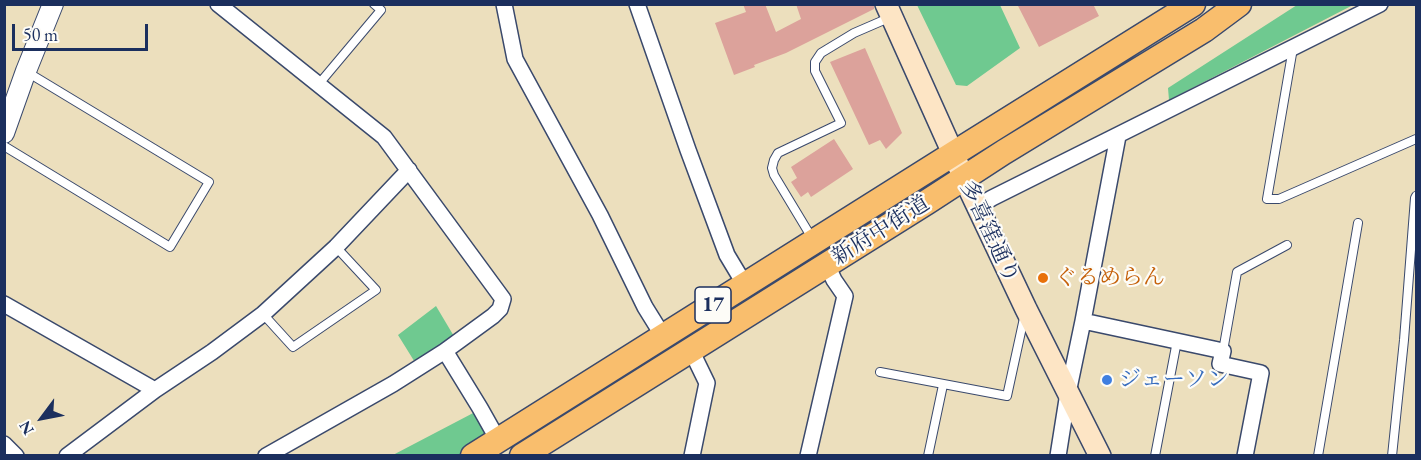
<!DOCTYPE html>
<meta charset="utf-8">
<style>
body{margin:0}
#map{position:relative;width:1421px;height:460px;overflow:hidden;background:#ecdfbd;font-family:"EB Garamond",serif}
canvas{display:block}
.frame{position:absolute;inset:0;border:6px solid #1b2f5e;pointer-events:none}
.north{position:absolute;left:12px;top:388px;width:60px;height:60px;-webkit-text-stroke:4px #fdfcf7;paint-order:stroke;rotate:238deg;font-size:16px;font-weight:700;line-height:24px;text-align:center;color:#1b2f5e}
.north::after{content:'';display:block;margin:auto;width:21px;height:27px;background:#1b2f5e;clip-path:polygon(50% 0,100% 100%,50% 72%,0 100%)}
.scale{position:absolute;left:12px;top:24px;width:136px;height:27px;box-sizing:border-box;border:3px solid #1b2f5e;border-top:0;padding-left:8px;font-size:18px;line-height:21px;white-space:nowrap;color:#1b2f5e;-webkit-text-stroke:4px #fdfcf7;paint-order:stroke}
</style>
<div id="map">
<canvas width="1421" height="460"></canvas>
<div class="frame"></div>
<div class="north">N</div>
<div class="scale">50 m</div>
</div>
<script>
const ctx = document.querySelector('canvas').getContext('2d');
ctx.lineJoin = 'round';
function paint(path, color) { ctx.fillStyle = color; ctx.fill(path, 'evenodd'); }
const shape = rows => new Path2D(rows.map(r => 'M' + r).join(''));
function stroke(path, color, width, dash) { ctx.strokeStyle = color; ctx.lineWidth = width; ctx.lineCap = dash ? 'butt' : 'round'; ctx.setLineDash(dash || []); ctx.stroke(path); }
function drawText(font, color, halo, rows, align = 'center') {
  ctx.font = font + ' "EB Garamond","Noto Serif JP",serif'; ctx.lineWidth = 4.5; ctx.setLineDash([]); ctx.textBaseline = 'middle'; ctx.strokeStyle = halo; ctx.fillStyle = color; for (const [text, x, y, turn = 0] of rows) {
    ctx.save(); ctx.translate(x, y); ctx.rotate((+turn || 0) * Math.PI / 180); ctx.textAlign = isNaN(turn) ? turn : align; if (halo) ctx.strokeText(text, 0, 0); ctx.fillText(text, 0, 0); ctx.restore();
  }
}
const green = shape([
 [917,5,1000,5,1020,48,967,86,956,85],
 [1297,5,1353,5,1169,100,1168,88],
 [436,306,455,338,416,364,398,335],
 [477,411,492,436,459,455,391,456]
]);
const building = shape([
 [743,4,765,4,776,32,801,19,796,4,874,4,874,9,786,53,754,65,755,67,734,75,715,23,746,12],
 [1017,4,1093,4,1099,16,1039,47],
 [865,48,902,133,886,149,880,140,869,145,830,62],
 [834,139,853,169,811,197,808,192,801,197,791,182,797,178,791,167]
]);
const service = shape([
 [1293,48,1267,199,1279,199,1416,139],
 [318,85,381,10,374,4],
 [4,146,170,247,209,182,27,72],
 [812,238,774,175,772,168,774,160,778,153,841,123,815,71,815,62,821,53,854,33,891,17],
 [263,314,293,347,376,290,336,247],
 [1223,351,1237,272,1287,245],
 [880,372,1007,396,1024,318],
 [928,456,943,385],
 [1155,456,1177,341],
 [1318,456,1358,223],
 [1392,456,1404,340,1415,198,1416,196]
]);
const minor = shape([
 [218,4,384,137,503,299,500,309,493,316,445,351,393,384,266,456],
 [504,4,515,59,600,215,645,307,663,336],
 [637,4,688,150,727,255,745,285],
 [977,207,992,198,1380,4],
 [4,304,155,390],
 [1083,321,1223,351,1220,364,1261,373,1245,456],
 [691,350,707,383,692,456],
 [445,351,480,408,498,440],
 [4,444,16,456],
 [67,456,155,390,212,352,263,314,336,247,409,170],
 [808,456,845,296,834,280,827,265],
 [1058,456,1068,393,1083,321,1118,136]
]);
const tertiary = shape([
 [4,133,26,71,53,4]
]);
const secondary = shape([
 [886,4,964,178,1026,309,1100,456]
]);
const primary = shape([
 [473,456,953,154,1193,4],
 [522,456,927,202,1004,152,1204,30,1239,4]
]);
const markers = [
 [1043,278,6,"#e8710a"],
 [1107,380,6,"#3f7fe0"]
];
const shields = [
 [713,305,36]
];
const shieldNames = [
 ["17",713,305]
];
const streetNames = [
 ["新府中街道",881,231,-32],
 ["多喜窪通り",989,232,65]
];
const foodNames = [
 ["ぐるめらん",1055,278]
];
const shopNames = [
 ["ジェーソン",1119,380]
];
paint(green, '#6fc990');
paint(building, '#dca29b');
stroke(service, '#3a496c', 10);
stroke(minor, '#3a496c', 18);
stroke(tertiary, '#3a496c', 22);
stroke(secondary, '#3a496c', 24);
stroke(primary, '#3a496c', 27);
stroke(service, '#fff', 8);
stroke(minor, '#fff', 15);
stroke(tertiary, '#fff', 20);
stroke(secondary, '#fde5c5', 21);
stroke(primary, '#f9be6d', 24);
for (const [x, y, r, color] of markers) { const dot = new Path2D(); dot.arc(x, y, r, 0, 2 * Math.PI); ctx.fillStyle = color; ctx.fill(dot); stroke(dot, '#fdfcf7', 2); }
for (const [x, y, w] of shields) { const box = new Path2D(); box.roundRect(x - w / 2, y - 18, w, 36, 4.5); ctx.fillStyle = '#fdfcf7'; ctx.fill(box); stroke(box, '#1b2f5e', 1.5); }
drawText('bold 21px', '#1b2f5e', null, shieldNames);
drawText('22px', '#1b2f5e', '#fdfcf7', streetNames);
drawText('22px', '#c56008', '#fdfcf7', foodNames, 'left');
drawText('22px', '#366cbe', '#fdfcf7', shopNames, 'left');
</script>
